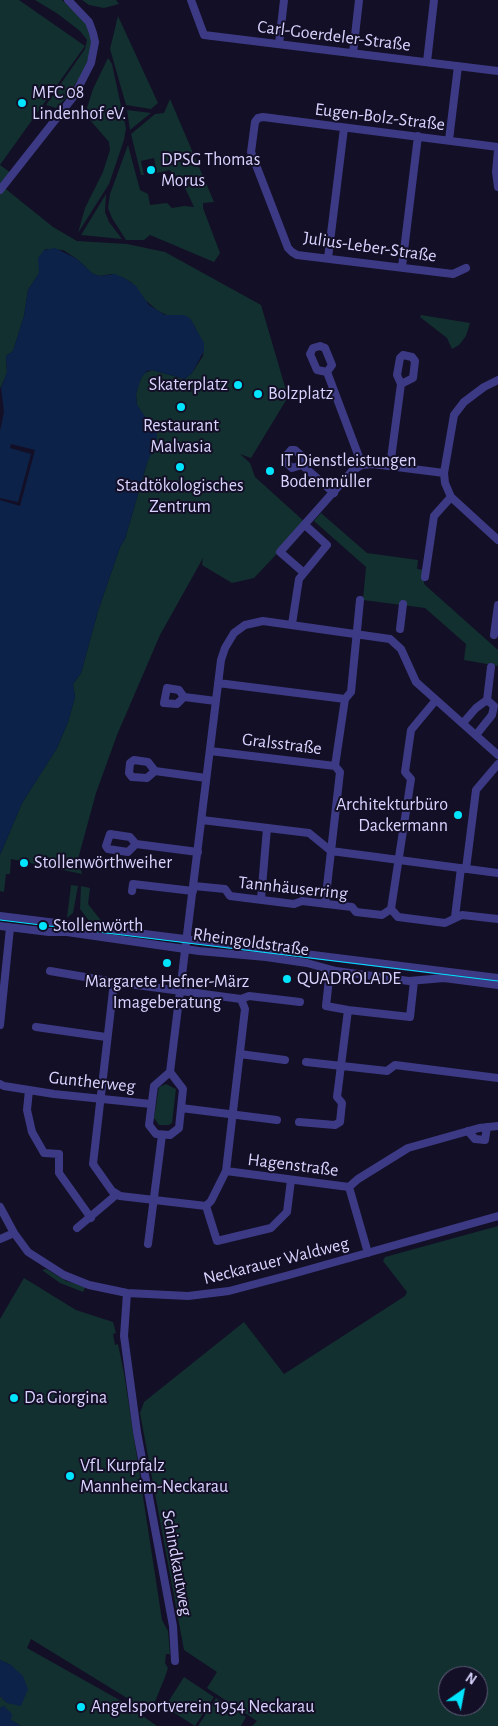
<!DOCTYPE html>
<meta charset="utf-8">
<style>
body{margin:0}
#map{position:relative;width:498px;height:1726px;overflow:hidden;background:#130f26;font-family:"Alegreya Sans",sans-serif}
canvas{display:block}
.north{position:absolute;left:438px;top:1666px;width:50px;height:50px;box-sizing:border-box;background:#130f26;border:1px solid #625e7d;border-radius:50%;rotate:33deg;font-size:14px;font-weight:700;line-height:20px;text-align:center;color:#d9d4ff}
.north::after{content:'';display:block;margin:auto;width:18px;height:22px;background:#00e5ff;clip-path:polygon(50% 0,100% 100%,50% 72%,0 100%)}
</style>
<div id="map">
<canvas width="498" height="1726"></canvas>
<div class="north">N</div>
</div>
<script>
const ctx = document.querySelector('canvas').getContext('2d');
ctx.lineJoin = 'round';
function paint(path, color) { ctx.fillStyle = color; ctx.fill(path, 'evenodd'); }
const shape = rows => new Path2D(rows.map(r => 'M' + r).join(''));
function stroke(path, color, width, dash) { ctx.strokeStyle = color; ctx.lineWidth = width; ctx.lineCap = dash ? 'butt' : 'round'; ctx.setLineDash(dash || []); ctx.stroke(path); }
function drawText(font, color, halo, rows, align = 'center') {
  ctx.font = font + ' "Alegreya Sans",sans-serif'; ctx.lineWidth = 4; ctx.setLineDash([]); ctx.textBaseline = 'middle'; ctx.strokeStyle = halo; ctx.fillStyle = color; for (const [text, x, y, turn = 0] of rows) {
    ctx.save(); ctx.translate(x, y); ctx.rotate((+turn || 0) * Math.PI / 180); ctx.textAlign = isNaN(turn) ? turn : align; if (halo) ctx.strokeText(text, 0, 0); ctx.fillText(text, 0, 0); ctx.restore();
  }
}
const green = shape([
 [0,0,19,0,85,46,0,165,11,173,2,186,53,227,77,241,127,244,165,252,261,305,288,397,251,458,240,454,250,463,255,477,306,523,254,578,232,583,202,565,203,558,160,635,117,735,96,793,78,859,82,874,11,859,10,874,6,874,4,892,0,891,0,855,22,803,57,748,68,722,75,697,73,684,81,673,98,611,120,547,125,539,147,463,157,436,137,405,136,394,139,383,143,374,152,370,185,379,192,373,203,356,204,346,194,325,180,315,169,316,158,311,143,298,132,283,124,278,111,274,100,276,93,274,77,259,63,250,45,249,39,273,28,290,24,316,13,351,6,356,7,373,0,389],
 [35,0,62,0,83,20,91,31,92,52,82,74,65,99,56,108,46,105,85,49,87,40,80,31,58,14],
 [82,0,116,0,119,4,104,8,89,5],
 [118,16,158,103,151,109,126,105,110,49],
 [108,58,112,64,123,115,126,128,124,140,109,184,78,233,85,208,103,172,110,150,109,142,90,120,86,111,93,89],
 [170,99,214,202,203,203,203,208,220,253,214,262,150,235,144,240,126,240,112,218,108,208,110,194,128,145,140,190,148,194,150,205,167,203,172,208,184,206,194,207,179,175,173,177,170,170,157,173,154,158,141,161,144,175,141,175,131,134,155,114,164,113],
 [127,110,151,113,130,130],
 [106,194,105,212,109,222,122,239,81,235],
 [421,315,470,323,466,336,459,345,452,349,447,338,420,317],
 [321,513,367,553,418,560,417,569,426,570,424,584,498,650,498,666,464,660,466,644,425,608,363,600,366,567,314,521],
 [71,885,78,886,73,913,67,918],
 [81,886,90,888,88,904,103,923,89,921,80,909],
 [166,1084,176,1089,172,1123,169,1125,159,1125,154,1118,159,1087],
 [498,1226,498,1726,252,1726,257,1721,207,1688,217,1672,184,1650,140,1413,144,1402,244,1322,284,1374,405,1296,407,1292,383,1261,385,1257],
 [448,1676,478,1676,478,1706,448,1706],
 [46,1269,66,1281,85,1287,84,1290,83,1292,60,1283,42,1270],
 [24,1278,76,1310,113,1322,116,1333,113,1334,115,1345,118,1344,124,1373,162,1620,168,1631,170,1654,166,1654,165,1663,168,1668,165,1677,152,1709,148,1711,31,1639,27,1648,123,1702,157,1726,21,1726,11,1720,4,1706,0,1708,0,1696,7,1703,11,1665,0,1660,0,1319],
 [184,1677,214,1697,195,1726,165,1707],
 [216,1698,246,1717,241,1726,198,1726]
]);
const water = shape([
 [55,248,77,259,93,274,100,276,115,274,124,278,136,286,149,305,165,315,184,315,190,318,204,343,204,351,192,373,185,379,152,370,147,371,141,378,136,394,137,405,157,433,157,441,147,463,125,539,120,547,98,611,81,673,73,684,75,697,68,722,57,748,22,803,0,855,0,431,4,412,1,388,7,372,6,356,13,351,24,316,28,290,39,273,38,258,44,250],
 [0,1660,11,1665,23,1676,28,1689,21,1706,7,1703,0,1696],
 [4,1706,12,1714,11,1720,21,1726,0,1726,0,1708]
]);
const pier = shape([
 [11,444,35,450,20,506,0,500,0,498,18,502,31,454,10,448]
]);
const minor = shape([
 [191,0,204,35,498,71],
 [279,44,284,0],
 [353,53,359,0],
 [427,62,434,0],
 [449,140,458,66],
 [498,150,496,172,498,187],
 [0,190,74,96,91,63,95,42,93,33,89,22,68,0],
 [328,258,344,128],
 [402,267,418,136],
 [466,268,453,274,297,255,292,252,288,248,251,152,255,122,258,118,263,117,498,147],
 [327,372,317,370,310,354,313,348,320,346,325,348,332,365,327,372,362,465],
 [498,380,484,387,464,402,454,415,444,473,445,483,451,497,498,540],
 [302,465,302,456,295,450,291,450,285,457,285,461,292,468,302,465,334,493],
 [390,466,401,384,397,375,400,358,403,355,412,357,415,361,413,378,401,384],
 [303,572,280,552,353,470,362,465,373,464,444,473],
 [425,577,434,516,451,497],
 [292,624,299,579,327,545,305,525],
 [400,629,403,604],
 [494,635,498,605],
 [184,697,177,704,164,703,167,688,179,690,184,697,216,701],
 [345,699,351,692,360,600],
 [463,723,476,708,487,700,491,667],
 [476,735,492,715,494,706,487,700],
 [210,751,335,766,345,699,218,683],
 [155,771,147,778,132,777,129,773,130,763,134,760,148,762,155,771,206,778],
 [202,820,309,833,331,851,498,873],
 [136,844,128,852,108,849,106,846,110,834,130,837,136,844,198,852],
 [466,869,476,790,498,764],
 [194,886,225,889,230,896,294,904,302,901,352,907,356,912,382,915,391,909],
 [132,891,133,884,193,891],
 [261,899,267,828],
 [325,904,340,772,335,766],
 [391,909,411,779,405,772,411,730,436,700],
 [391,909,398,917,445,923,462,915,498,919],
 [0,916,498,978],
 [455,917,461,868],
 [0,926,49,932,67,932,199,951,266,957,307,963,336,971,409,981,444,978,498,985],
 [330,970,326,1006,348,1010,410,1017,414,981],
 [50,971,114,982],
 [114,982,241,999,245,1009,226,1171,211,1201,206,1206,120,1196,112,1191,93,1164,114,982],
 [241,999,249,996,300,1002],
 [0,1025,10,928],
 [36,1027,106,1037],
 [240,1054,285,1060],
 [306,1062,387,1071,395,1065,498,1078],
 [170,1072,183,1089,179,1128,170,1135,156,1134,149,1125,154,1086,170,1072,221,660,225,648,234,633,245,625,263,621,390,639,401,649,416,682,498,755],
 [0,1084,4,1086,54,1094,151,1104],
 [29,1090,27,1110,32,1132,44,1153,59,1154,59,1173,91,1218],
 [181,1108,277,1120],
 [299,1122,335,1125,340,1122,342,1103,337,1097,348,1010],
 [468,1131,475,1139,485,1140,487,1127],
 [226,1171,349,1187,368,1253],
 [349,1187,358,1179,408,1148,479,1128,498,1126],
 [206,1206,217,1241,271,1228,287,1212,291,1180],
 [0,1207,14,1233,28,1252,64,1275,89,1285,127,1293,188,1296,229,1291,289,1275,498,1216],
 [77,1228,116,1195],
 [0,1239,14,1233],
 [148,1244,162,1135],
 [127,1293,124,1336,137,1432,173,1626,175,1661]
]);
const tram = shape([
 [0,920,498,981]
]);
const markers = [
 [22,103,5,"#00e5ff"],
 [151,170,5,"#00e5ff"],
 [238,385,5,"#00e5ff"],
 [258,394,5,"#00e5ff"],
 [181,407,5,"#00e5ff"],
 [180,467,5,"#00e5ff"],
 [270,471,5,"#00e5ff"],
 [458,815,5,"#00e5ff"],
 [24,863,5,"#00e5ff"],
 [43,926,5,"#00e5ff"],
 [167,963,5,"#00e5ff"],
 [287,979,5,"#00e5ff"],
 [14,1398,5,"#00e5ff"],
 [70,1476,5,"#00e5ff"],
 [81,1707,5,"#00e5ff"]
];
const streetNames = [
 ["Carl-Goerdeler-Straße",334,36,7],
 ["Eugen-Bolz-Straße",380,117,7],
 ["Julius-Leber-Straße",370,247,8],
 ["Gralsstraße",282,744,7],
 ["Tannhäuserring",293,888,6],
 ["Rheingoldstraße",251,942,8],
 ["Guntherweg",92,1082,6],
 ["Hagenstraße",293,1165,7],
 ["Neckarauer Waldweg",276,1261,-14],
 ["Schindkautweg",177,1563,80]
];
const poiNames = [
 ["MFC 08",32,93],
 ["Lindenhof eV.",32,114],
 ["DPSG Thomas",161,160],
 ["Morus",161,181],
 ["Skaterplatz",228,385,"right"],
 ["Bolzplatz",268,394],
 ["Restaurant",181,426,"center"],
 ["Malvasia",181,447,"center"],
 ["IT Dienstleistungen",280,461],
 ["Bodenmüller",280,482],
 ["Stadtökologisches",180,486,"center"],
 ["Zentrum",180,507,"center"],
 ["Architekturbüro",448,805,"right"],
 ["Dackermann",448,826,"right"],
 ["Stollenwörthweiher",34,863],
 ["Stollenwörth",53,926],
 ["QUADROLADE",297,979],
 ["Margarete Hefner-März",167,982,"center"],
 ["Imageberatung",167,1003,"center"],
 ["Da Giorgina",24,1398],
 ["VfL Kurpfalz",80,1466],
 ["Mannheim-Neckarau",80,1487],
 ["Angelsportverein 1954 Neckarau",91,1707]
];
paint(green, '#12302f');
paint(water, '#0c2248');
paint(pier, '#130f26');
stroke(minor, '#3d3a85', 8);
stroke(tram, '#00e5ff', 1);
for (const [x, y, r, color] of markers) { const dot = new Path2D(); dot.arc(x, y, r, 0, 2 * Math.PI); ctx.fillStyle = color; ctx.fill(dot); stroke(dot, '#130f26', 2); }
drawText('18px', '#d9d4ff', '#130f26', streetNames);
drawText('18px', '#d9d4ff', '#130f26', poiNames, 'left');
</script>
